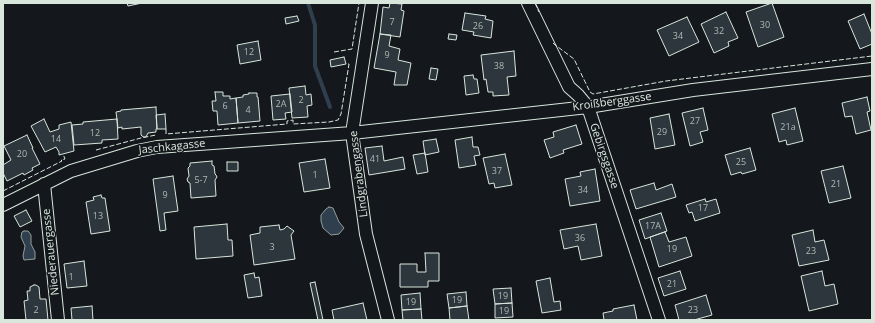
<!DOCTYPE html>
<meta charset="utf-8">
<style>
body{margin:0}
#map{position:relative;width:875px;height:323px;overflow:hidden;background:#14181c;font-family:"Open Sans",sans-serif}
canvas{display:block}
.frame{position:absolute;inset:0;border:4px solid #d8e6dc;pointer-events:none}
</style>
<div id="map">
<canvas width="875" height="323"></canvas>
<div class="frame"></div>
</div>
<script>
const ctx = document.querySelector('canvas').getContext('2d');
ctx.lineJoin = 'round';
function paint(path, color) { ctx.fillStyle = color; ctx.fill(path, 'evenodd'); }
const shape = rows => new Path2D(rows.map(r => 'M' + r).join(''));
function stroke(path, color, width, dash) { ctx.strokeStyle = color; ctx.lineWidth = width; ctx.lineCap = dash ? 'butt' : 'round'; ctx.setLineDash(dash || []); ctx.stroke(path); }
function drawText(font, color, halo, rows, align = 'center') {
  ctx.font = font + ' "Open Sans",sans-serif'; ctx.lineWidth = 3; ctx.setLineDash([]); ctx.textBaseline = 'middle'; ctx.strokeStyle = halo; ctx.fillStyle = color; for (const [text, x, y, turn = 0] of rows) {
    ctx.save(); ctx.translate(x, y); ctx.rotate((+turn || 0) * Math.PI / 180); ctx.textAlign = isNaN(turn) ? turn : align; if (halo) ctx.strokeText(text, 0, 0); ctx.fillText(text, 0, 0); ctx.restore();
  }
}
const water = shape([
 [329,207,333,208,339,222,344,228,339,234,331,235,323,228,321,221,321,215,326,209,329,207],
 [24,231,28,231,31,235,31,244,35,252,35,259,24,260,23,256,25,246,21,237,22,232,24,231]
]);
const stream = shape([
 [308,3,315,25,315,66,330,107]
]);
const building = shape([
 [127,3,142,3,128,6,127,3],
 [390,3,402,4,401,10,404,11,400,37,380,34,383,7,389,8,390,3],
 [772,3,784,37,758,47,746,12,772,3],
 [726,12,738,38,728,42,729,46,714,53,701,24,726,12],
 [465,13,486,16,485,19,493,21,491,38,473,35,474,32,462,30,465,13],
 [864,14,872,34,872,44,860,49,848,21,864,14],
 [297,16,299,21,286,24,285,18,297,16],
 [687,17,699,42,669,56,657,30,687,17],
 [380,34,391,35,389,46,400,49,398,60,411,63,407,85,394,85,396,72,374,68,380,34],
 [449,34,457,35,456,40,448,39,449,34],
 [258,41,261,60,240,64,237,45,258,41],
 [514,51,516,76,507,77,509,95,493,96,493,92,488,92,486,79,484,80,481,55,514,51],
 [344,57,346,64,331,67,330,60,344,57],
 [431,68,438,69,436,80,429,79,431,68],
 [473,75,474,79,477,79,479,93,466,95,464,76,473,75],
 [305,86,306,95,311,94,312,105,307,106,308,117,292,118,289,88,305,86],
 [215,92,223,92,223,96,230,96,230,99,236,98,238,123,218,125,217,111,213,111,212,101,216,101,215,92],
 [249,93,257,93,257,97,258,97,260,121,238,123,236,98,243,97,243,95,249,94,249,93],
 [290,94,292,112,285,113,286,119,273,120,271,96,290,94],
 [867,97,870,111,867,112,871,130,856,134,852,116,845,117,842,103,867,97],
 [156,107,157,129,156,129,156,132,148,133,146,137,144,137,142,136,141,135,141,127,122,129,122,127,118,128,116,112,121,111,121,110,156,107],
 [703,108,708,130,700,132,703,142,690,146,682,113,703,108],
 [795,108,803,141,787,145,786,140,779,142,772,114,795,108],
 [165,114,166,129,157,129,156,115,165,114],
 [669,114,675,145,655,149,650,118,669,114],
 [44,119,50,132,59,129,59,125,71,122,74,151,59,155,59,152,56,147,45,152,31,126,44,119],
 [117,119,118,139,102,140,102,143,74,145,72,125,83,124,83,122,117,119],
 [576,125,582,144,563,150,564,153,550,158,544,140,554,137,553,132,576,125],
 [27,135,33,148,32,148,40,164,32,168,33,170,24,175,23,173,7,181,3,173,3,165,11,160,4,146,27,135],
 [472,137,473,147,478,147,480,155,474,156,476,165,459,168,455,140,472,137],
 [436,139,439,152,425,155,423,141,436,139],
 [382,146,384,161,403,157,405,169,369,175,365,148,382,146],
 [750,148,756,170,742,174,741,172,731,175,725,155,750,148],
 [425,153,428,172,417,174,413,155,425,153],
 [505,154,512,185,495,188,494,183,489,184,483,158,505,154],
 [325,159,330,188,304,192,299,163,325,159],
 [212,161,212,165,214,166,215,174,216,175,217,177,215,180,216,196,191,198,190,183,188,182,187,179,189,176,188,168,190,166,190,163,212,161],
 [227,162,238,162,238,171,227,171,227,162],
 [843,166,851,198,829,203,821,171,843,166],
 [595,169,600,201,570,206,565,179,581,176,580,172,595,169],
 [173,176,178,211,164,213,166,230,160,231,153,179,173,176],
 [654,183,656,190,672,184,676,197,636,209,630,190,654,183],
 [101,195,102,198,105,198,110,231,91,234,86,202,94,200,93,197,101,195],
 [705,199,706,202,716,199,720,213,695,221,692,212,689,213,686,205,705,199],
 [26,210,32,221,20,227,14,216,26,210],
 [661,213,667,231,645,239,639,220,661,213],
 [227,224,228,240,232,240,233,256,196,259,194,227,227,224],
 [596,224,602,256,581,260,578,246,564,249,560,230,596,224],
 [279,225,280,230,284,229,287,226,294,231,291,235,295,259,254,265,250,235,260,233,260,227,279,225],
 [813,230,815,242,824,240,829,260,799,266,792,235,813,230],
 [665,232,669,242,686,237,692,256,659,267,650,237,665,232],
 [425,253,439,253,439,281,428,281,428,287,400,287,400,264,417,264,417,272,426,272,425,253],
 [84,261,87,286,67,288,64,264,84,261],
 [680,271,686,289,664,296,658,278,680,271],
 [822,271,825,286,834,284,838,304,809,311,801,276,822,271],
 [254,273,255,278,259,277,262,296,248,298,244,275,254,273],
 [550,278,554,302,560,301,561,310,542,313,536,281,550,278],
 [315,282,323,320,318,320,310,283,315,282],
 [34,285,36,285,39,287,40,299,46,299,48,320,26,320,24,301,28,300,27,291,30,291,30,287,34,285],
 [511,288,512,303,495,304,493,289,511,288],
 [466,292,467,306,449,308,447,294,466,292],
 [420,293,421,309,402,310,401,295,420,293],
 [706,295,712,315,694,320,679,320,675,305,706,295],
 [363,303,367,320,334,320,332,310,363,303],
 [512,303,513,317,495,318,495,304,512,303],
 [634,305,637,320,604,320,603,313,613,311,613,309,634,305],
 [92,306,93,320,72,320,71,308,92,306],
 [467,306,469,320,450,320,449,308,467,306],
 [421,309,422,320,403,320,402,310,421,309]
]);
const street = shape([
 [372,3,352,133,366,234,388,320],
 [528,3,569,87,578,95,588,107,659,320],
 [44,184,58,320],
 [3,205,71,171,137,151,157,147,352,133,588,107,693,90,872,69]
]);
const fence = shape([
 [535,3,539,12],
 [553,43,554,44,574,59,590,92,593,94,666,81,872,56],
 [334,52,352,49,359,3],
 [166,129,166,134,287,124,287,121,293,120,293,124,329,122,338,120,341,114,349,64,346,64],
 [96,150,141,138,156,135],
 [3,191,62,161,61,160,65,159,63,154]
]);
const numberNames = [
 ["7",392,22],
 ["30",765,25],
 ["26",478,26],
 ["32",719,31],
 ["34",678,36],
 ["12",249,52],
 ["9",387,55],
 ["38",499,66],
 ["2",301,100],
 ["2A",281,104],
 ["6",225,106],
 ["4",248,110],
 ["27",695,121],
 ["21a",788,127],
 ["29",662,132],
 ["12",95,133],
 ["14",56,139],
 ["20",22,154],
 ["41",375,159],
 ["25",741,162],
 ["37",497,171],
 ["1",315,175],
 ["5-7",201,180],
 ["21",836,184],
 ["34",583,190],
 ["9",165,195],
 ["17",703,208],
 ["13",98,216],
 ["17A",653,226],
 ["36",580,238],
 ["3",272,247],
 ["19",672,249],
 ["23",811,251],
 ["1",71,277],
 ["21",672,284],
 ["19",503,296],
 ["19",457,300],
 ["19",411,302],
 ["2",36,310],
 ["23",693,310],
 ["19",504,311]
];
const streetNames = [
 ["Kroißberggasse",612,102,-8],
 ["Jaschkagasse",172,147,-6],
 ["Gebirgsgasse",604,156,71],
 ["Lindgrabengasse",359,174,-97],
 ["Niederauergasse",51,252,-96]
];
paint(water, '#2f3f4d');
stroke(water, '#939e99', 1);
stroke(stream, '#2f3f4d', 4);
paint(building, '#2c363c');
stroke(building, '#d8e6dc', 1);
stroke(street, '#d8e6dc', 14);
stroke(street, '#14181c', 12);
stroke(fence, '#d8e6dc', 1, [5, 2]);
drawText('9px', '#adbab4', null, numberNames);
drawText('11px', '#d8e6dc', '#14181c', streetNames);
</script>
